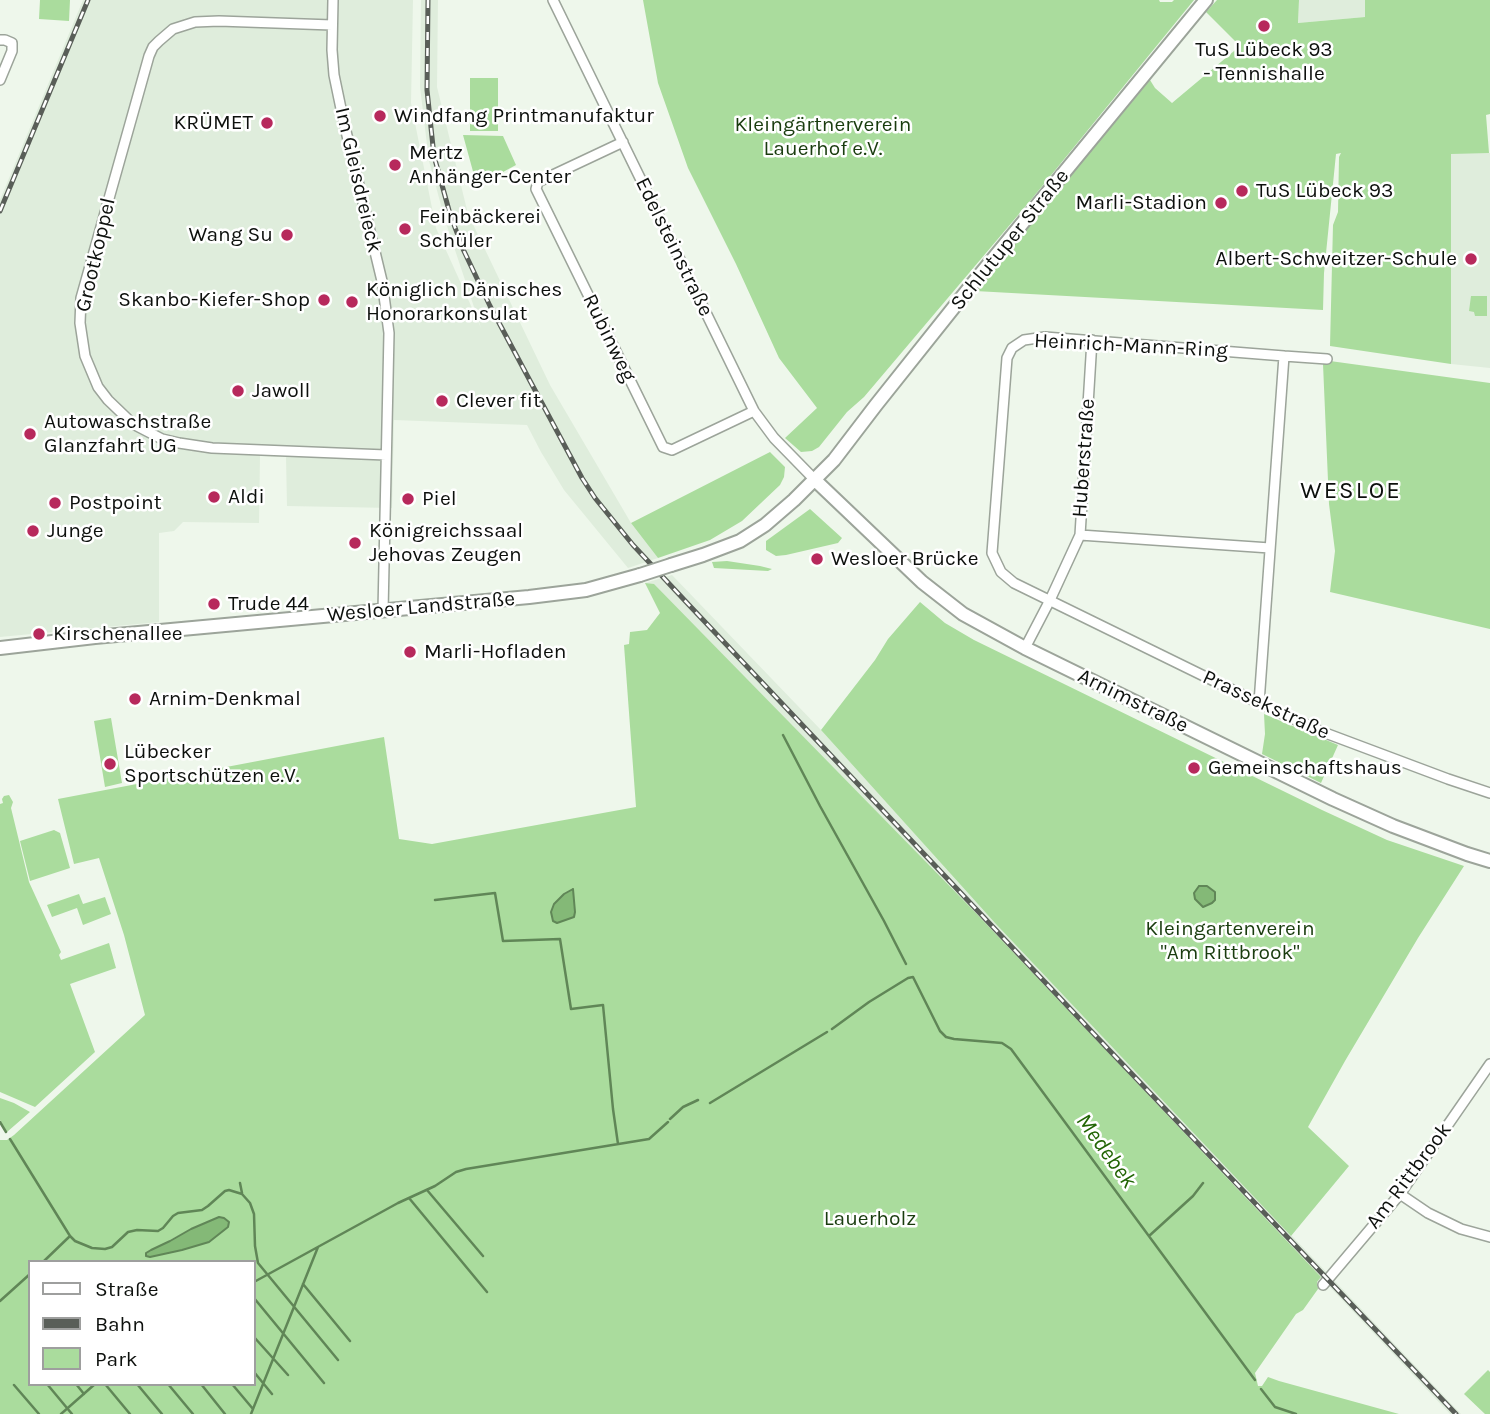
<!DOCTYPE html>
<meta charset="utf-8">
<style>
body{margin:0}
#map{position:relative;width:1490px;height:1414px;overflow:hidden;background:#eef7eb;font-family:Karla,sans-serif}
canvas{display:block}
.legend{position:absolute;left:28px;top:1260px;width:228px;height:126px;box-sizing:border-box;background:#fff;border:2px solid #9e9f9e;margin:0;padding:9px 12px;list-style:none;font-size:21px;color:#0d100d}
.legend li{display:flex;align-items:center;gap:14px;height:35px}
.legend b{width:35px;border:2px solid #9e9f9e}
</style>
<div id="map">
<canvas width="1490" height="1414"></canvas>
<ul class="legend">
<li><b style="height:9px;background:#fff"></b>Straße</li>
<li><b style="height:9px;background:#595e58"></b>Bahn</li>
<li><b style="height:19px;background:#aadc9d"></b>Park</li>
</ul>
</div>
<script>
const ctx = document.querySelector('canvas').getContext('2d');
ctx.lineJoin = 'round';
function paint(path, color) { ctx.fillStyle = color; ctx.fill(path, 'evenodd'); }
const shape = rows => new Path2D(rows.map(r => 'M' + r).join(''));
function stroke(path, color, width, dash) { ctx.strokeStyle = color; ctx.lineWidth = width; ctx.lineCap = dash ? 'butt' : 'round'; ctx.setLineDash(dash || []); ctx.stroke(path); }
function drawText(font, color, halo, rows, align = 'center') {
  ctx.font = font + ' Karla,sans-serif'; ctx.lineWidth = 5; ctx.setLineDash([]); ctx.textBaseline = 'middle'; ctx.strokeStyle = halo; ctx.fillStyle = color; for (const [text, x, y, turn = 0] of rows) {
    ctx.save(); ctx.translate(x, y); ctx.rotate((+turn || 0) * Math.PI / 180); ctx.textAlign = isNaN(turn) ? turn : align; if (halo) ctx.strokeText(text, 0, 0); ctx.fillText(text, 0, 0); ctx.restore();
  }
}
const built = shape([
 [83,0,413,0,411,103,436,228,481,328,445,220,429,161,420,87,421,0,438,0,437,87,468,214,550,385,631,523,658,558,628,568,564,490,541,452,527,425,394,420,392,508,287,506,286,457,260,456,259,523,183,522,174,531,159,533,159,622,0,637,0,200],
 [1299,0,1365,0,1365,17,1298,23],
 [1451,153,1490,153,1490,368,1451,364],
 [672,575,821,730,995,923,1461,1414,1450,1414,974,911,654,585,645,583]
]);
const green = shape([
 [40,0,70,0,69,21,39,19],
 [643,0,1159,0,1160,2,1172,2,1174,0,1194,0,1030,201,864,397,847,412,819,447,812,451,801,452,785,438,817,408,779,358,736,264,688,168,658,83],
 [1217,0,1299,0,1298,23,1365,17,1365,0,1490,0,1490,114,1486,115,1489,153,1451,154,1451,364,1330,346,1333,225,1338,212,1339,157,1341,153,1336,154,1324,273,1323,310,975,291,1150,80,1155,88,1172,103,1240,46,1206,12],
 [470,78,498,78,498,131,470,131],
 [463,135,503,136,516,165,477,186],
 [1471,296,1487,296,1487,316,1475,316,1474,312,1469,311],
 [1330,361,1490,383,1490,629,1330,592,1335,551,1329,504,1323,364,1329,364],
 [770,452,785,467,784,477,780,485,742,521,710,540,658,558,631,523],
 [810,509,842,538,838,543,786,555,776,556,766,550,766,541],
 [727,561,760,566,772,569,768,571,714,568,712,562],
 [645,583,654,584,974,911,1321,1277,1317,1282,1318,1289,1303,1310,1296,1314,1255,1373,1258,1386,1262,1386,1268,1377,1279,1381,1399,1414,0,1414,0,1140,7,1140,14,1135,145,1015,124,935,99,858,74,864,58,799,384,737,399,839,432,844,636,807,624,645,629,644,630,632,647,630,660,613],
 [219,1218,224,1218,209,1242,182,1250,150,1257,146,1253,191,1229],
 [30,1262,254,1262,254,1384,30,1384],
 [920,602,945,623,974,640,1322,810,1387,840,1464,866,1418,938,1345,1061,1308,1127,1349,1166,1291,1236,995,923,821,730,875,660,888,639],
 [1264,714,1338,745,1321,783,1262,754,1265,734],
 [111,718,122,783,105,787,94,721],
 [9,795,13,802,11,808,29,882,61,952,59,955,61,960,109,943,116,968,70,984,95,1052,35,1107,0,1092,0,804,3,803,2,799,4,796],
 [54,830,60,833,70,868,30,881,20,841],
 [79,894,83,904,105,897,111,914,83,925,77,908,52,917,47,905],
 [0,1098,14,1103,30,1112,7,1132,0,1120],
 [1488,1370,1490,1372,1490,1414,1485,1414,1464,1394]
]);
const water = shape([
 [1199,886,1207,886,1215,892,1215,900,1212,903,1203,907,1195,899,1194,893,1199,886],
 [573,889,575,912,574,917,557,923,553,921,551,912,554,904,564,894,573,889],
 [219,1217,224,1218,229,1222,228,1227,209,1242,182,1250,150,1257,146,1256,146,1253,151,1250,170,1241,191,1229,219,1217]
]);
const stream = shape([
 [783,735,820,806,884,921,906,964],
 [435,900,495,893,503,941,560,939,571,1009,603,1005,613,1109,618,1144],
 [832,1029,869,1002,908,978,913,977,940,1031,946,1037,954,1039,1002,1043,1011,1049,1255,1380],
 [710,1103,827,1032],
 [670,1119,683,1107,698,1100],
 [0,1122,6,1132],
 [10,1139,70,1236,75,1241,92,1248,105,1249,112,1247,128,1232,137,1230,158,1231,163,1228,173,1216,178,1213,202,1210,208,1206,225,1191,229,1190,242,1194,250,1203,254,1214,255,1246,258,1263,338,1360],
 [240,1183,242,1193],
 [427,1190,483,1256],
 [409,1198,487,1292],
 [1149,1236,1193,1196,1203,1183],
 [43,1262,70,1236],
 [254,1282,398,1203,435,1186,456,1172,466,1169,649,1139,668,1122],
 [303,1284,350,1341],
 [254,1298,324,1383],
 [0,1301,30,1274],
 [254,1337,288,1375],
 [254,1372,272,1394],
 [47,1384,72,1414],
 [76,1384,84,1394],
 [105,1384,130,1414],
 [137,1384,162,1414],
 [168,1384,193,1414],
 [201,1384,225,1414],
 [232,1384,253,1409],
 [14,1385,39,1414],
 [1261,1389,1275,1407,1296,1414],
 [61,1414,95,1384],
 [251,1414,318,1247]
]);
const street = shape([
 [333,0,332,50,334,75,344,123,382,281,389,333,383,611],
 [553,0,754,411,774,438,815,480],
 [332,25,219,21,195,22,173,29,159,41,153,47,149,56,135,106,81,298,80,323,85,356,98,387,108,400,133,424,162,439,179,443,212,448,386,455],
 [0,40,5,40,12,43,12,51,0,80],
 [623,142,538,182,536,189,663,447,672,450,754,411],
 [1284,356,1327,359],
 [1080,535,1270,548],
 [1025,648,1050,600,1080,535,1092,340],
 [1259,703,1284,356,1045,337,1024,340,1012,348,1007,358,992,553,1001,572,1014,583,1259,703,1320,731,1448,779,1490,793],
 [1400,1194,1428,1213,1461,1229,1490,1237],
 [1323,1285,1400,1194,1490,1064]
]);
const secondary = shape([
 [815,480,922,582,963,614,1025,648,1333,799,1393,826,1467,854,1490,861],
 [671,565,703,555,740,541,765,525,794,500,834,460,876,405,974,282,1206,0],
 [0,648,95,637,529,597,586,590,640,575]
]);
const rail = shape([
 [428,0,427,90,434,156,450,214,463,249,490,306,582,478,595,498,633,545,689,605,1110,1051,1456,1414],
 [0,211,88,0]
]);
const secondaryBridge = shape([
 [640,575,671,565]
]);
const markers = [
 [1264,26,7,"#b7295c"],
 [380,116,7,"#b7295c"],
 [267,123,7,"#b7295c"],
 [395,165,7,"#b7295c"],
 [1242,191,7,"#b7295c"],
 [1221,203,7,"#b7295c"],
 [405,229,7,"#b7295c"],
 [287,235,7,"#b7295c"],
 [1471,259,7,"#b7295c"],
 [324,300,7,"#b7295c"],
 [352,302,7,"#b7295c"],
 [238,391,7,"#b7295c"],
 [442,401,7,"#b7295c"],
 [30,434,7,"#b7295c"],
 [214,497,7,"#b7295c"],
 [408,499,7,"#b7295c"],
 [55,503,7,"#b7295c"],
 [33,531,7,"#b7295c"],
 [355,543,7,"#b7295c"],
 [817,559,7,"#b7295c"],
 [214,604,7,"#b7295c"],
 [39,634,7,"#b7295c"],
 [410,652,7,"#b7295c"],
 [135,699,7,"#b7295c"],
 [110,764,7,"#b7295c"],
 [1194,768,7,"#b7295c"]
];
const poiNames = [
 ["TuS Lübeck 93",1264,50,"center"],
 ["- Tennishalle",1264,74,"center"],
 ["Windfang Printmanufaktur",394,116],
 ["KRÜMET",253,123,"right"],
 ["Mertz",409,153],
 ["Anhänger-Center",409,177],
 ["TuS Lübeck 93",1256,191],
 ["Marli-Stadion",1207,203,"right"],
 ["Feinbäckerei",419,217],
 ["Schüler",419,241],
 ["Wang Su",273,235,"right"],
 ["Albert-Schweitzer-Schule",1457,259,"right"],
 ["Königlich Dänisches",366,290],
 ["Honorarkonsulat",366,314],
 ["Skanbo-Kiefer-Shop",310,300,"right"],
 ["Jawoll",252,391],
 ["Clever fit",456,401],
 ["Autowaschstraße",44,422],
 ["Glanzfahrt UG",44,446],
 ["Aldi",228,497],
 ["Piel",422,499],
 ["Postpoint",69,503],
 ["Junge",47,531],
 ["Königreichssaal",369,531],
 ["Jehovas Zeugen",369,555],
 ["Wesloer Brücke",831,559],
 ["Trude 44",228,604],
 ["Kirschenallee",53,634],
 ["Marli-Hofladen",424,652],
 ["Arnim-Denkmal",149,699],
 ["Lübecker",124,752],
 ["Sportschützen e.V.",124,776],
 ["Gemeinschaftshaus",1208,768]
];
const parkNames = [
 ["Kleingärtnerverein",823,125],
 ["Lauerhof e.V.",823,149],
 ["Kleingartenverein",1230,929],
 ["\"Am Rittbrook\"",1230,953],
 ["Lauerholz",870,1219]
];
const streetNames = [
 ["Im Gleisdreieck",358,180,77],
 ["Schlutuper Straße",1010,240,-51],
 ["Edelsteinstraße",674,247,64],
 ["Grootkoppel",96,255,-77],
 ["Rubinweg",609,338,64],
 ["Heinrich-Mann-Ring",1131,346,3],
 ["Huberstraße",1084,458,-86],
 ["Wesloer Landstraße",421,607,-5],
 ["Arnimstraße",1133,701,26],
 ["Prassekstraße",1266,705,25],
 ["Am Rittbrook",1409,1176,-53]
];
const waterNames = [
 ["Medebek",1106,1151,54]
];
const quarterNames = [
 ["WESLOE",1351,491]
];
paint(built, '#dfeddc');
paint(green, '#aadc9d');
paint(water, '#84b977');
stroke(water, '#608657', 2);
stroke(stream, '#608657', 2.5);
stroke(street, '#9ca49a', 12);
stroke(secondary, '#9ca49a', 16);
stroke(street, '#fff', 9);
stroke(secondary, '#fff', 12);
stroke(rail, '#595e58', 5);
stroke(rail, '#fff', 2.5, [8]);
stroke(secondaryBridge, '#9ca49a', 16, []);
stroke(secondaryBridge, '#fff', 12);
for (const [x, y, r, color] of markers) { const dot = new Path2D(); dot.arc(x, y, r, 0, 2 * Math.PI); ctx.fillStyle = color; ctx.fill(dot); stroke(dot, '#fff', 2.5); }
drawText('21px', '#0d100d', '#fff', poiNames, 'left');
drawText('21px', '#193c0e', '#fff', parkNames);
drawText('21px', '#0d100d', '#fff', streetNames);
drawText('italic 23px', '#226505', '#fff', waterNames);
ctx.letterSpacing = '2px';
drawText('24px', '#0d100d', '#fff', quarterNames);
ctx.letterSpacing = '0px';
</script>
